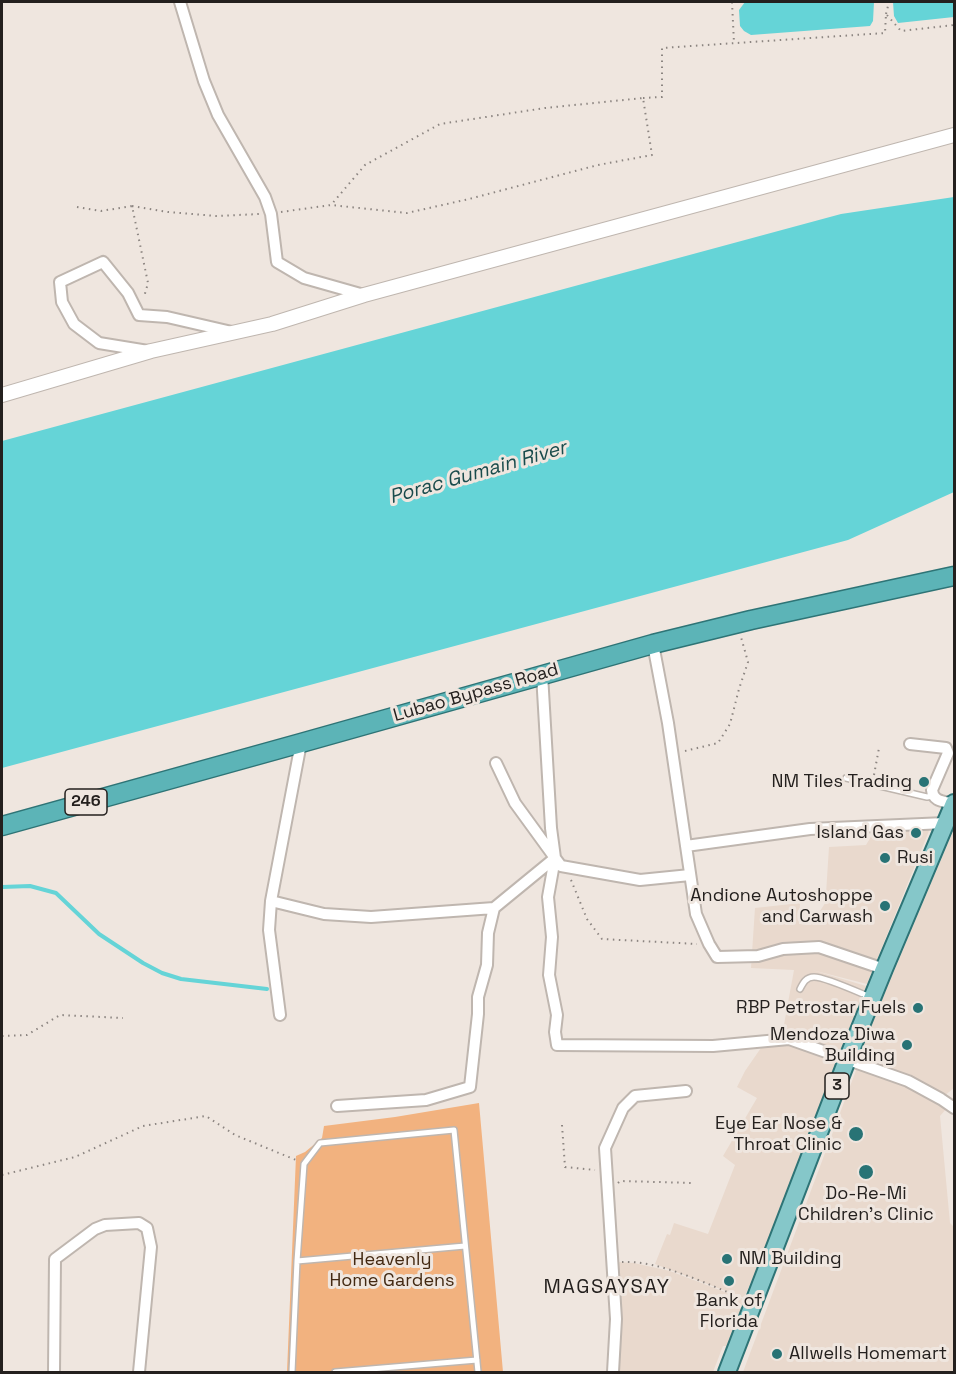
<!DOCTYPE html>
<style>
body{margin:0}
#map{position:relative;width:956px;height:1374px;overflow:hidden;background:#efe6df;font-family:"Space Grotesk",sans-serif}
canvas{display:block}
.frame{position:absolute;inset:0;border:3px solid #24201e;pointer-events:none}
</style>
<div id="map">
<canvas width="956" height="1374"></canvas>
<div class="frame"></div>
</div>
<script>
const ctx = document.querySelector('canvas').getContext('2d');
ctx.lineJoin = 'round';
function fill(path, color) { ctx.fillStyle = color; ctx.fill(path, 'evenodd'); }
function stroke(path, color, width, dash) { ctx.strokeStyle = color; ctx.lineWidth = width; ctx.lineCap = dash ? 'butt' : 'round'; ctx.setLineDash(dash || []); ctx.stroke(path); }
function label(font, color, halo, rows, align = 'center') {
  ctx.font = font + ' "Space Grotesk",sans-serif'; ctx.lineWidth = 6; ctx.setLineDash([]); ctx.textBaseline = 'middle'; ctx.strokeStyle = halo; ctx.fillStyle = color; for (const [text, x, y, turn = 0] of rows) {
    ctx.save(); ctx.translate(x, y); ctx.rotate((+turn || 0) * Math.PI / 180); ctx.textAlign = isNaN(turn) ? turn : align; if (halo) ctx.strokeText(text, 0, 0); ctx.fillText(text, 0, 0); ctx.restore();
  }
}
fill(new Path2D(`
 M 931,826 L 867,984 L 812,970 L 866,986 L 776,1223 L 744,1298 L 655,1264 L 667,1234 L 670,1235 L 674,1223 L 708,1234 L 735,1165 L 723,1156 L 757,1098 L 737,1087 L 745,1071 L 763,1045 L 781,1041 L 794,970 L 751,968 L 755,908 L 800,903 L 799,924 L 811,925 L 831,894 L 826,894 L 829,847 L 866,845 L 873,833 Z
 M 954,829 L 954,1088 L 944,1096 L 910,1079 L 858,1057 Z
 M 858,1065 L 907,1084 L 947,1108 L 940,1116 L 950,1223 L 954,1227 L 954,1372 L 743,1372 Z
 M 618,1262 L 634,1263 L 670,1271 L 746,1300 L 727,1346 L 723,1346 L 713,1372 L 616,1372 Z`), '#e9d9cd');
fill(new Path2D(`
 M 479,1103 L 503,1372 L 287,1372 L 296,1156 L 305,1152 L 322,1138 L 324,1126 L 395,1117 Z`), '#f2b27f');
fill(new Path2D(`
 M 745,2 L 874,2 L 873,21 L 870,26 L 751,35 L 744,31 L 740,26 L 739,10 Z
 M 893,2 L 954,2 L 954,17 L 898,23 L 894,16 Z
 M 954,197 L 954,492 L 848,540 L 2,768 L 2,441 L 841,214 Z`), '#65d4d7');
stroke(new Path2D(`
 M 2,887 L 30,886 L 56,893 L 99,934 L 143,963 L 162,973 L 181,979 L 267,989`), '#65d4d7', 4);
const service = new Path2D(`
 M 846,778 L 927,797 L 933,796
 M 800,989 C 803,983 806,977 814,977 C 825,977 858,992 870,997
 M 297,1261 L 465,1246
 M 292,1372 L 297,1261 L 304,1164 L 320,1143 L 454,1130 L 478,1372
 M 335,1372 L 477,1360`);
const minor = new Path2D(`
 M 180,2 L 204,81 L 218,115 L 265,197 L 271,214 L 277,262 L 304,278 L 364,295
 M 148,351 L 99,343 L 74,324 L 62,302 L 60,282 L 103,262 L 128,293 L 139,315 L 167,317 L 232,332
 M 653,644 L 668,723 L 696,914 L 709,944 L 717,957 L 758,956 L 783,949 L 819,947 L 884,969
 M 542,674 L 551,828 L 555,858 L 561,866 L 640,880 L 690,875
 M 910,744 L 946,748 L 948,753 L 932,790 C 933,802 944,801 954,804
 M 496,763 L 515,803 L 555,858 L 548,897 L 552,937 L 549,975 L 557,1015 L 555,1032 L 557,1045 L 713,1046 L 789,1039 L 908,1081 L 941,1099 L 954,1108
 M 686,846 L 810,829 L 945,823
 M 271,901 L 324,914 L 371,917 L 494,908 L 555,858
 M 280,1015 L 269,930 L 271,901 L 301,743
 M 337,1106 L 426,1100 L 470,1087 L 478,1014 L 478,997 L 487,965 L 488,933 L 494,908
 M 54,1372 L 55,1259 L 95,1229 L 105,1225 L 139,1223 L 147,1228 L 151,1247 L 139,1372
 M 613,1372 L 616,1319 L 605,1148 L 623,1108 L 635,1096 L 686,1091`);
const tertiary = new Path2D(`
 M 2,395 L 151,351 L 272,324 L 364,295 L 954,135`);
const primary = new Path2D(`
 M 727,1372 L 847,1060 L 884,969 L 954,803`);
const trunk = new Path2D(`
 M 2,826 L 301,743 L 653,644 L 751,620 L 954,576`);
stroke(service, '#bfb6af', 8);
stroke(minor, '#bfb6af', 14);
stroke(tertiary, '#bfb6af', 16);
stroke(primary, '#2e7476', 20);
stroke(trunk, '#2e7476', 21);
stroke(new Path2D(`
 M 732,2 L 734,43
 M 886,14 L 889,2
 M 643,98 L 662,97 L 662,48 L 885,33 L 886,14 L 901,31 L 954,25
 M 132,206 L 168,212 L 216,216 L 260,214
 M 77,207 L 101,211 L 132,206 L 148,283 L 144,297
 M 281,212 L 331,205 L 407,213 L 469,199 L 598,165 L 652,155 L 643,98 L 545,108 L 440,124 L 365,165 L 331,205
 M 685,751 L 718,743 L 730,724 L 739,689 L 748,662 L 741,637
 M 874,775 L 879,748
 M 571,880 L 587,919 L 602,939 L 697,944
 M 2,1036 L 27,1035 L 60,1015 L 123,1018
 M 562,1125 L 565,1167 L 595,1170
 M 2,1175 L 75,1157 L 143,1126 L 206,1116 L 235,1135 L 296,1160
 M 618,1183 L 620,1181 L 693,1183
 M 622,1262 C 659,1260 706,1284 740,1297`), '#8c8581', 2, [1.5, 4.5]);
stroke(service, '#fff', 5);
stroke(minor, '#fff', 10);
stroke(tertiary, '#fff', 14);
stroke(primary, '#85c7c9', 16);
stroke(trunk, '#5cb4b7', 18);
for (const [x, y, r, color] of [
 [924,782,6,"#287375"],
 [916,833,6,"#287375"],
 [885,858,6,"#287375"],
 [885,906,6,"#287375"],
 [918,1008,6,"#287375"],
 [907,1045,6,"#287375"],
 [856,1134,8,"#287375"],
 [866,1172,8,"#287375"],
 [727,1259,6,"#287375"],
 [729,1281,6,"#287375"],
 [777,1354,6,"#287375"]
]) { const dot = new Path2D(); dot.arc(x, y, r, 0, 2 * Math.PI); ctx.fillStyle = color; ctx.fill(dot); stroke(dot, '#efe6df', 2); }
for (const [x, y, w] of [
 [86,802,42],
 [837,1086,24]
]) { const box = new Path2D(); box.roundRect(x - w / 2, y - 13, w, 26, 4.5); ctx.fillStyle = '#efe6df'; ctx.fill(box); stroke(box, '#24201e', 1.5); }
label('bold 16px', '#24201e', null, [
 ["246",86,802],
 ["3",837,1086]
]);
label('18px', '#24201e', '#efe6df', [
 ["Lubao Bypass Road",476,693,-16]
]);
label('18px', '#24201e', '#efe6df', [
 ["NM Tiles Trading",912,782],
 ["Island Gas",904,833],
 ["Rusi",897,858,"left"],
 ["Andione Autoshoppe",873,896],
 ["and Carwash",873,917],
 ["RBP Petrostar Fuels",906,1008],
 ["Mendoza Diwa",895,1035],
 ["Building",895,1056],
 ["Eye Ear Nose &",842,1124],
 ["Throat Clinic",842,1145],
 ["Do-Re-Mi",866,1194,"center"],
 ["Children's Clinic",866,1215,"center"],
 ["NM Building",739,1259,"left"],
 ["Bank of",729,1301,"center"],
 ["Florida",729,1322,"center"],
 ["Allwells Homemart",789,1354,"left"]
], 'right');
label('18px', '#432912', '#efe6df', [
 ["Heavenly",392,1260],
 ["Home Gardens",392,1281]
]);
label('italic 20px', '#194b4c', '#efe6df', [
 ["Porac Gumain River",478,473,-16]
]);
ctx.letterSpacing = '1.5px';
label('20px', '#24201e', '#efe6df', [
 ["MAGSAYSAY",607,1288]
]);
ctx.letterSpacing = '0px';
</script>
